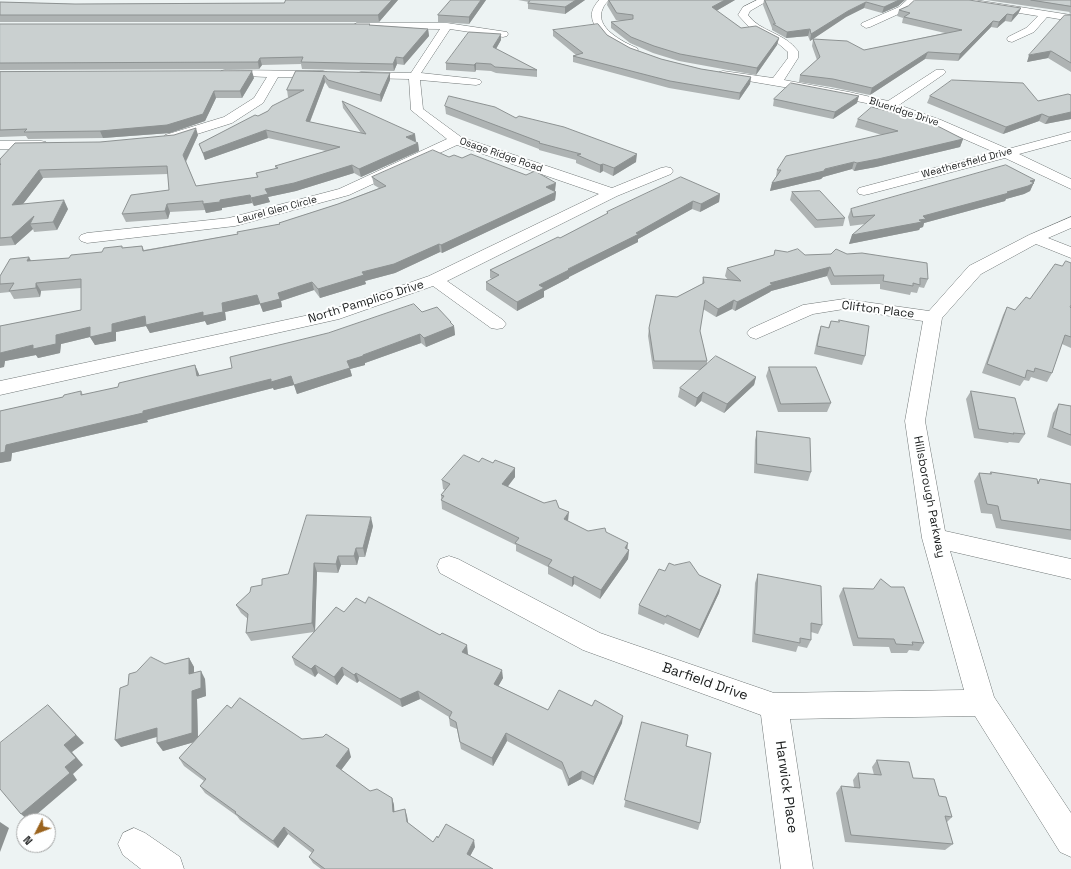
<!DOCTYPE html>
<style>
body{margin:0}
#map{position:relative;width:1071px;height:869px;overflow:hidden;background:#edf3f3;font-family:"Space Grotesk",sans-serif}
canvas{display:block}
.north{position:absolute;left:16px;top:813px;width:40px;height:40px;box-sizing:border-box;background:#feffff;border:1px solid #a3a4a4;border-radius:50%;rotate:228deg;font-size:11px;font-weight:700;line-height:16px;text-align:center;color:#1a1c1c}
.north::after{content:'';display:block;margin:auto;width:14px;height:18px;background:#9a631d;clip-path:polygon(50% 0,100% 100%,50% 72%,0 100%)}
</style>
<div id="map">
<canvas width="1071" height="869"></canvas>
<div class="north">N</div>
</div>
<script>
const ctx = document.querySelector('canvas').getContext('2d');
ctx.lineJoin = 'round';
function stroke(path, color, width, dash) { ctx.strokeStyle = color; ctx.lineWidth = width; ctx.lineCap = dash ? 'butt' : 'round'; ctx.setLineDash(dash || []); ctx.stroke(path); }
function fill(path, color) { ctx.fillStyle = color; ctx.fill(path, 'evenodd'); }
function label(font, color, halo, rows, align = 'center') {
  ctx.font = font + ' "Space Grotesk",sans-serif'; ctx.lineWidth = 4; ctx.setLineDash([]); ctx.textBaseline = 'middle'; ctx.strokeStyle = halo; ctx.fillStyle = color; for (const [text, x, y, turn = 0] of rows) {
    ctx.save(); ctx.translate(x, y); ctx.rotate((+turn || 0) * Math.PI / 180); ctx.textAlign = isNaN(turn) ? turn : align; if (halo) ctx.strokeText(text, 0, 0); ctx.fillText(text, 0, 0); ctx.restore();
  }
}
const minor = new Path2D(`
 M 599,0 L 609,0 C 607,2 604,5 603,8 C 593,27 623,42 637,48 L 638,50 L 637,52 C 622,56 593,32 592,17 C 591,10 595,5 599,0 Z
 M 757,0 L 769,0 L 750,11 L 748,15 C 760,32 784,32 798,51 L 798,58 L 784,80 L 849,92 L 888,101 L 936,70 L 944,70 L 946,72 L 944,74 L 899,105 L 941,120 L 1008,149 L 1071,132 L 1071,140 L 1019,154 L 1071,179 L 1071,189 L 1005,158 L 869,194 L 864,195 L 859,194 L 857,191 L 859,188 L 994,152 L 932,125 L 866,103 L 807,91 L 719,76 L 717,74 L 719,72 L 723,71 L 773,78 L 788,58 L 788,52 L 774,40 L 751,29 L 738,15 L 743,7 Z
 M 907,0 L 918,0 L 905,11 L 870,27 L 866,28 L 861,25 L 862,23 L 899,7 Z
 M 952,0 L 975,0 L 1071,15 L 1071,21 L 1047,17 L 1034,32 L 1012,42 L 1008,41 L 1007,39 L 1008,37 L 1026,28 L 1038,16 L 957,3 Z
 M 357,23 L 447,23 L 507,32 L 508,34 L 507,36 L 503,37 L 450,29 L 421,73 L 476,79 L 480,80 L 482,82 L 480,84 L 476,85 L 420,80 L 423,109 L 461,137 L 612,188 L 661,168 L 666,167 L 671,168 L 673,171 L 671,174 L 617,196 L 447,281 L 503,320 L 506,324 L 503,328 L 497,329 L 491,328 L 433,286 L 339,319 L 0,395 L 0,381 L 328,311 L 429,276 L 599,194 L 457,145 L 349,195 L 235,226 L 87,243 L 81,241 L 79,238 L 81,235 L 87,233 L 229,218 L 339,189 L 447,139 L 411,110 L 409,79 L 361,78 L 357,77 L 355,75 L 357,73 L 361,72 L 411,73 L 440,29 L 353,28 L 352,26 Z
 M 225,70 L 323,71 L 327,72 L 329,74 L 327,76 L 323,77 L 278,77 L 263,103 L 232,123 L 175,141 L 165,141 L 163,138 L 165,135 L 224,117 L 254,98 L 267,77 L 221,75 L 219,73 L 221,71 Z
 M 0,141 L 41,141 L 46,142 L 48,145 L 46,148 L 41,149 L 0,149 Z
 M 1071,217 L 1071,228 L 1048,238 L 1071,247 L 1071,258 L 1036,244 L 981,274 L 942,318 L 925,421 L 945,531 L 1071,559 L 1071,579 L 950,551 L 994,697 L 1071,813 L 1071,857 L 1060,852 L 975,716 L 790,719 L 813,869 L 781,869 L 761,715 L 583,650 L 440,573 L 437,566 L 440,559 L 449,556 L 458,559 L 600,633 L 774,693 L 964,690 L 922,538 L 905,421 L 923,321 L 844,309 L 813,314 L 756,339 L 750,337 L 747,333 L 750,329 L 803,305 L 844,299 L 929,311 L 969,266 L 1029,235 Z
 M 134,828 L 145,833 L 180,857 L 184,869 L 141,869 L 123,855 L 118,844 L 123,833 Z`);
stroke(minor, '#727878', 1);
fill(minor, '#fff');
fill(new Path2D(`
 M 286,0 L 398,0 L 379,22 L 0,22 L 0,2 L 75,4 L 284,3 Z
 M 451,0 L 486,0 L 469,24 L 438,22 L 438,15 Z
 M 518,0 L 585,0 L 565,14 L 528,9 L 528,3 L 529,2 Z
 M 608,0 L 735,0 L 716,11 L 741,28 L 779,38 L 777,45 L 756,75 L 679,61 L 653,53 L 630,43 L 611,28 L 611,22 L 621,20 L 616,20 L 607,5 Z
 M 764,0 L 905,0 L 898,6 L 882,13 L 864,8 L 846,17 L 810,41 L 808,36 L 786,38 L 772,30 L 772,28 L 763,5 Z
 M 986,0 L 1071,0 L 1071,14 L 1069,13 L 1070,12 Z
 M 908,6 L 1021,8 L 1018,14 L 1011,22 L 1005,21 L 997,28 L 991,27 L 958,61 L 925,59 L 870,95 L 831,87 L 799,82 L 800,75 L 817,60 L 812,46 L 813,39 L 864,50 L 945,33 L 902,23 L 903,18 L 897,16 L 899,10 Z
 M 1071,15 L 1071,72 L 1048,58 L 1027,62 Z
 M 0,24 L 370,24 L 370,25 L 428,29 L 429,36 L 404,65 L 397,64 L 394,71 L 302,69 L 301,64 L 262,65 L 259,69 L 0,70 Z
 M 553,30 L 607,35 L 630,48 L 661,59 L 701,69 L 751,77 L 750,84 L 739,100 L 669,88 L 573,62 L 573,56 L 576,55 L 553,36 Z
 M 501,40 L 496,49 L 537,70 L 537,77 L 496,73 L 491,71 L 476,70 L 475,72 L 446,70 L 446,63 Z
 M 296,71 L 390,80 L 381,102 L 329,88 L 325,82 L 310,122 L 361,133 L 343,108 L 342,101 L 416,141 L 415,142 L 418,143 L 419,151 L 361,177 L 354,173 L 296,191 L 268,197 L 270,202 L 254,206 L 252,203 L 222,208 L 222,210 L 206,213 L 205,210 L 170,212 L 168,219 L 126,222 L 122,214 L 169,190 L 168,174 L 43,178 L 23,204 L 68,209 L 57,230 L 34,232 L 33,229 L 15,245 L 0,246 L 0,159 L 100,142 L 198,135 L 186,162 L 196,186 L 257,177 L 256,173 L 276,169 L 275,166 L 326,151 L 268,138 L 205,160 L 199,144 L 258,116 L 268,111 L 290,97 L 288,97 L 287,90 Z
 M 0,72 L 254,78 L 242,98 L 216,98 L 205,121 L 170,133 L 103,138 L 28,139 L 26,136 L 0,137 Z
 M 1071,95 L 1071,119 L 1045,124 L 1039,121 L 1003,134 L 927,103 L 930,96 L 1038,101 Z
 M 774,99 L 857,103 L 833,119 L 773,106 Z
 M 445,106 L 516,118 L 636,162 L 613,176 L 603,171 L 600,173 L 576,163 L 576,160 L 539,150 L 539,149 L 446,114 Z
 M 858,119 L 963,139 L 960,147 L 876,167 L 854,171 L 852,169 L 823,177 L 821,179 L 770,191 L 772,183 L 776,177 L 777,170 L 882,135 L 855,127 Z
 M 449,157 L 462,158 L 555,191 L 554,191 L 556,192 L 555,200 L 442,253 L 440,252 L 395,273 L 365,281 L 366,284 L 320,298 L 314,290 L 281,301 L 282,307 L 263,312 L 260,304 L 225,312 L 226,320 L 207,325 L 205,321 L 150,333 L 146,326 L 116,332 L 116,341 L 95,345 L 90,337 L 61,344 L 60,353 L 38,358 L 36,355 L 5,361 L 4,367 L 0,326 L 81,310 L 81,288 L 41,291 L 40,297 L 14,299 L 10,292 L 0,293 L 0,284 L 31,261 L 69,258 L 102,252 L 123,248 L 142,246 L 144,250 L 238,234 L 279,224 L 279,223 L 338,204 L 379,188 L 374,185 L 372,177 Z
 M 1035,180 L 1030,191 L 1024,194 L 1006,199 L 1005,201 L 924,223 L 923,227 L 920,228 L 919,230 L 849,244 L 852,235 L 865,224 L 850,226 L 848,217 L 851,209 Z
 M 792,192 L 845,218 L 843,226 L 815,228 L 790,200 Z
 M 720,194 L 719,202 L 700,212 L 692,209 L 638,239 L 638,242 L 569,277 L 569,278 L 544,291 L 544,297 L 517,311 L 486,290 L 486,282 L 492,279 L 490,278 L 490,270 L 560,238 L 607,214 L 607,212 Z
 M 787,252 L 805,255 L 847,254 L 928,279 L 924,288 L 919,287 L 917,293 L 911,292 L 910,295 L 880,289 L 880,284 L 831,285 L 827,276 L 771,291 L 770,292 L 735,311 L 732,309 L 716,317 L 703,309 L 700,331 L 707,361 L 707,364 L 756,377 L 754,385 L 724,413 L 701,401 L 695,407 L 678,397 L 680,388 L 701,370 L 653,369 L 648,336 L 649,328 L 677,297 L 702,284 L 703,277 L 728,280 L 725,276 L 727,268 Z
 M 1071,263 L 1071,306 L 1070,307 L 1071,308 L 1071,348 L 1062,344 L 1052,373 L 1047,382 L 1031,377 L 1029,381 L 1024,380 L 1020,386 L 982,373 L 1003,315 L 1007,307 L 1015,310 L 1030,299 L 1062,266 Z
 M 422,312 L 452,324 L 454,326 L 455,335 L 426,347 L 421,343 L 365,363 L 365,365 L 350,369 L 352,376 L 297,394 L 294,385 L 274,390 L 273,388 L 147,420 L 148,422 L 12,453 L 11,461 L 0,463 L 0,411 L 63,397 L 81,391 L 83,395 L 118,387 L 195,365 L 199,376 L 232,368 Z
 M 831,321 L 865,356 L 862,365 L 814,354 L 818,335 L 821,326 L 828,328 Z
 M 769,367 L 831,403 L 827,412 L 778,412 L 766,376 Z
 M 971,391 L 1025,434 L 1019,443 L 1009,442 L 1008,443 L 974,438 L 966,399 Z
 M 1059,404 L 1071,406 L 1071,446 L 1047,437 L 1053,413 Z
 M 757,431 L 811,472 L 808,481 L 754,473 L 755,440 Z
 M 479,462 L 515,477 L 507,486 L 544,503 L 559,508 L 568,521 L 588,531 L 606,532 L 627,549 L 629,550 L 628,559 L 600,599 L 574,584 L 572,587 L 548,574 L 548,567 L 516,551 L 516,545 L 442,509 L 441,495 L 445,490 L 443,489 L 442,480 Z
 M 991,472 L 1038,482 L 1040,479 L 1071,484 L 1071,540 L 996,528 L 992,514 L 981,513 L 974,481 L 979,473 L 989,474 Z
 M 373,526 L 365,557 L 359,557 L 357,565 L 341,565 L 338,573 L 317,572 L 315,631 L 344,612 L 365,603 L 440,635 L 467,645 L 467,654 L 503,678 L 498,686 L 548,710 L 622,723 L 593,785 L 581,779 L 568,786 L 562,770 L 507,741 L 493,766 L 461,749 L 457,729 L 450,726 L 449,718 L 449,717 L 420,699 L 402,707 L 359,681 L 357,683 L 344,675 L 337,685 L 318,673 L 315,677 L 295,665 L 292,657 L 314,632 L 251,641 L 246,633 L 248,619 L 241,613 L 236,605 L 262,585 L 288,574 Z
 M 665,571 L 699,575 L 721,585 L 719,593 L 698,638 L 665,623 L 664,625 L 638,614 L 639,605 Z
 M 758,574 L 822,625 L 818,634 L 811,632 L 811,640 L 807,648 L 798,646 L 796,652 L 752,642 L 755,583 Z
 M 843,588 L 924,643 L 919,651 L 909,650 L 907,653 L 891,653 L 889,647 L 853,646 L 839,596 Z
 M 189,658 L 194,667 L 194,673 L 205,679 L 206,696 L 197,699 L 198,738 L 231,708 L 302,739 L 351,757 L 341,770 L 370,791 L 392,798 L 394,805 L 394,811 L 407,816 L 408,823 L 433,842 L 438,838 L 475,847 L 470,856 L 493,869 L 321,869 L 313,863 L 309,857 L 312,853 L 288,834 L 278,848 L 240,820 L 237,816 L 205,793 L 200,786 L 204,781 L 184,766 L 179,758 L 194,742 L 163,751 L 157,743 L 157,737 L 121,747 L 128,685 L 165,664 Z
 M 642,722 L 686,746 L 700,823 L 698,830 L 624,807 Z
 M 877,760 L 913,778 L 939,796 L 952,817 L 946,823 L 953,844 L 945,850 L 845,842 L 836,793 L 841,786 L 854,787 L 853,780 L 858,773 L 874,775 L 872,767 Z`), '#aeb3b3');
fill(new Path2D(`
 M 392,0 L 398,0 L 379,22 L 378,15 Z
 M 481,0 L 486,0 L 469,24 L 469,17 Z
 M 576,0 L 585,0 L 565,14 L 565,7 Z
 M 725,0 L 735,0 L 711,14 L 712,7 Z
 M 899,0 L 905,0 L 898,6 L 882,13 L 884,7 Z
 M 866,2 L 864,8 L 846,17 L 810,41 L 811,34 L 848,11 Z
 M 1021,8 L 1018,14 L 1011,22 L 1013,15 Z
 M 1007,14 L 1005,21 L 997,28 L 999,22 Z
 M 993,21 L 991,27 L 958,61 L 960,54 Z
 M 428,29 L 429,36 L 404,65 L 403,58 Z
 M 810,29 L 808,36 L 786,38 L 787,32 Z
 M 501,34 L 501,40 L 493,54 L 493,47 Z
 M 779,38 L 777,45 L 756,75 L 757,68 Z
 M 1051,51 L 1048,58 L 1027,62 L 1029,55 Z
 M 928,52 L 925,59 L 870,95 L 872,88 Z
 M 396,57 L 397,64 L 394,71 L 393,64 Z
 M 260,58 L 262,65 L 259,69 L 258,62 Z
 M 476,63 L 476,70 L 475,72 L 474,65 Z
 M 252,71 L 254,78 L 242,98 L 240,91 Z
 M 390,73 L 390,80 L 381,102 L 380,95 Z
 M 324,75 L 325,82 L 307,129 L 306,121 Z
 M 751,77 L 750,84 L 739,100 L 740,93 Z
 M 214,91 L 216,98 L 205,121 L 170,133 L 103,138 L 100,131 Z
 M 859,96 L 857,103 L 833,119 L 835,112 Z
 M 1071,112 L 1071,119 L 1045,124 L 1049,117 Z
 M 1042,114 L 1039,121 L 1003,134 L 1006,127 Z
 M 196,128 L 198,135 L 185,163 L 183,155 Z
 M 266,130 L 268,138 L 205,160 L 203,153 Z
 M 415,134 L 416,141 L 407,145 L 406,137 Z
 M 963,139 L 960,147 L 876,167 L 854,171 L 857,163 Z
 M 418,143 L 419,151 L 361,177 L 359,169 Z
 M 637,154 L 636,162 L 613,176 L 614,168 Z
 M 854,162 L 852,169 L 823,177 L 821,179 L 770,191 L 772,183 Z
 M 603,164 L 603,171 L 600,173 L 600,165 Z
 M 352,165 L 354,173 L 296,191 L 268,197 L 270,202 L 254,206 L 251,198 L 265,189 Z
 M 39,170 L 43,178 L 16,213 L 12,205 Z
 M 1035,180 L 1030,191 L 1024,194 L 1006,199 L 1005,201 L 924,223 L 923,227 L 920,228 L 919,230 L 849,244 L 852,235 L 923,216 L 1007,192 L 1030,181 Z
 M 556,183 L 555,191 L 545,195 L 546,187 Z
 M 556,192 L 555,200 L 442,253 L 441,245 Z
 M 720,194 L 719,202 L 700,212 L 701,204 Z
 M 250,195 L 252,203 L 222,208 L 222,210 L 206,213 L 203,204 L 220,200 Z
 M 64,200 L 68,209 L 57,230 L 53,222 Z
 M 693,201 L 692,209 L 638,239 L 638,242 L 569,277 L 569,278 L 544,291 L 544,297 L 517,311 L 517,302 L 539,285 L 636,233 Z
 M 167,204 L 170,212 L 168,219 L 165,211 Z
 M 34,216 L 30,224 L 33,229 L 15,245 L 11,237 Z
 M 439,244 L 440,252 L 395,273 L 365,281 L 366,284 L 320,298 L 318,289 Z
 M 29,257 L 34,266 L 27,261 Z
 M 830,267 L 827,276 L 771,291 L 770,292 L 735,311 L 737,302 L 770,283 Z
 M 312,282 L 314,290 L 281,301 L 282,307 L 263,312 L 260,304 L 278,293 Z
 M 36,283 L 41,291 L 40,297 L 36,288 Z
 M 257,295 L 260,304 L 225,312 L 226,320 L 207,325 L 205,321 L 150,333 L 146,326 L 116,332 L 116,341 L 95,345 L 90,337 L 61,344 L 60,353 L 38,358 L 36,355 L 5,361 L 4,367 L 0,368 L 0,353 L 33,345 L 56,335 L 90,327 L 112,324 L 145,316 L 222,303 Z
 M 734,300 L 732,309 L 716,317 L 718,309 Z
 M 450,322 L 451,322 L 452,327 L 454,326 L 455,335 L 426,347 L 424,338 Z
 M 420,334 L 421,343 L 365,363 L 365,365 L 350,369 L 352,376 L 297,394 L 294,385 L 347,361 Z
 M 195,365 L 199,374 L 200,385 L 197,376 Z
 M 291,376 L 294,385 L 274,390 L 273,388 L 147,420 L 148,422 L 12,453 L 11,461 L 0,463 L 0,453 L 6,445 L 271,379 Z
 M 756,377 L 754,385 L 724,413 L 727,404 Z
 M 703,392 L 701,401 L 695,407 L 697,398 Z
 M 515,468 L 515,477 L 503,493 L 502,484 Z
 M 569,512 L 568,521 L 564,519 Z
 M 371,517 L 373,526 L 365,557 L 363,548 Z
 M 628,543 L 627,552 L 625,548 Z
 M 356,548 L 359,557 L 357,565 L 354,556 Z
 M 629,550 L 628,559 L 600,599 L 601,590 Z
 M 338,556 L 341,565 L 338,573 L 336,564 Z
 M 314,563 L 317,572 L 315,632 L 312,623 Z
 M 574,576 L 574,584 L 572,587 L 572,578 Z
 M 721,585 L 719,593 L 698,638 L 700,630 Z
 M 467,645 L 468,654 L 463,660 L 462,652 Z
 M 189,658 L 194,667 L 194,682 L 189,674 Z
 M 315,665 L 318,673 L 315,677 L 311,669 Z
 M 342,667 L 344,675 L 337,685 L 334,677 Z
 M 502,670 L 503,678 L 495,692 L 494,684 Z
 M 201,671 L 205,679 L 206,696 L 197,699 L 198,741 L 163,751 L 157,743 Z
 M 356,673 L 359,681 L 357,683 L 354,675 Z
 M 418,691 L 420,699 L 402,707 L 400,699 Z
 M 48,705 L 84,743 L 72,752 L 83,765 L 73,774 L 77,780 L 29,821 L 21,814 L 65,767 L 64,745 Z
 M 623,716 L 622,723 L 593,785 L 594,777 Z
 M 157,728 L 163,735 L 121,747 L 115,740 Z
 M 506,733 L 507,741 L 493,766 L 492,758 Z
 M 349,749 L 351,757 L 339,773 L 336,766 Z
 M 582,771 L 581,779 L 568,786 L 569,779 Z
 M 392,798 L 394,805 L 395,819 L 393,812 Z
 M 405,809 L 407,816 L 409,829 L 407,822 Z
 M 0,822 L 9,828 L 0,852 Z
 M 284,827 L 288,834 L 278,848 L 273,841 Z
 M 474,840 L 475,847 L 468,860 L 467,854 Z`), '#8d9292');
const building = new Path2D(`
 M 286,0 L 392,0 L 378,15 L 0,15 L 0,2 L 75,4 L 284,3 Z
 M 451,0 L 481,0 L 469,17 L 438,15 Z
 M 531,0 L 576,0 L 565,7 L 528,3 Z
 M 609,0 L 725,0 L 712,7 L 741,28 L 756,26 L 779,38 L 757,68 L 680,54 L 654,46 L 631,37 L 611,22 L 633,19 L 633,15 L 617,13 Z
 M 765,0 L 899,0 L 884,7 L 866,2 L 848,11 L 811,34 L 810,29 L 787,32 L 773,24 L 775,24 Z
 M 915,0 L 969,0 L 1021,8 L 1013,15 L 1007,14 L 999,22 L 993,21 L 960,54 L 928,52 L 872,88 L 833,79 L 800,75 L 820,57 L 813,39 L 847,41 L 864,50 L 962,30 L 904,17 L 910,13 L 899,10 L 908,6 Z
 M 1031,0 L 1071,0 L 1071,6 Z
 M 1065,15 L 1071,15 L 1071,63 L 1051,51 L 1029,55 Z
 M 0,24 L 370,24 L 369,25 L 428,29 L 403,58 L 396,57 L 393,64 L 301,62 L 303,57 L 260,58 L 258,62 L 0,63 Z
 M 598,24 L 607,35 L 630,48 L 661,59 L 701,69 L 751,77 L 740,93 L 670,81 L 573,56 L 583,53 L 553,30 Z
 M 469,32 L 501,34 L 493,47 L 537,70 L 495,67 L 491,64 L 476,63 L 474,65 L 446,63 Z
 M 252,71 L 240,91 L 214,91 L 203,114 L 167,125 L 100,131 L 24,132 L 27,129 L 0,130 L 0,72 Z
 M 296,71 L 390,73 L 380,95 L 328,80 L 324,75 L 306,121 L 366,134 L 342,101 L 415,134 L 406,137 L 418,143 L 359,169 L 352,165 L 294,183 L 265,189 L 268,194 L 251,198 L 250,195 L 220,200 L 220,202 L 203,204 L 203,201 L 167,204 L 165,211 L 122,214 L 131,195 L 169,190 L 167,166 L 39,170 L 12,205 L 64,200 L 53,222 L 30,224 L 34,216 L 11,237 L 0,238 L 0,165 L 1,164 L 0,164 L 0,159 L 15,143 L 100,142 L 174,135 L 196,128 L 183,155 L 196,186 L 258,177 L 256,173 L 278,168 L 275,166 L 340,147 L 266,130 L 203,153 L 199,144 L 255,115 L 258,116 L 268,111 L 272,106 L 304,90 L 287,90 Z
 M 952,80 L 1023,83 L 1038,101 L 1068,94 L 1071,95 L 1071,112 L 1049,117 L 1042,114 L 1006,127 L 930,96 Z
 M 791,83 L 859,96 L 835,112 L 774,99 Z
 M 449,96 L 495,107 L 516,118 L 519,116 L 564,127 L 637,154 L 614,168 L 603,164 L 600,165 L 577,155 L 581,154 L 539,143 L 540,142 L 445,106 Z
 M 872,107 L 902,115 L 908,111 L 963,139 L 878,159 L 857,163 L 854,162 L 825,169 L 824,171 L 772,183 L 781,170 L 777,170 L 786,156 L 898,131 L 858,119 Z
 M 433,150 L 449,157 L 454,155 L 462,158 L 471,154 L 526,175 L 535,171 L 556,183 L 546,187 L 556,192 L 441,245 L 439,244 L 394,264 L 362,272 L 364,275 L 318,289 L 312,282 L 278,293 L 280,299 L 260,304 L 257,295 L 222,303 L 223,312 L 203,316 L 203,312 L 146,325 L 145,316 L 112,324 L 112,332 L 90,337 L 90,327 L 56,335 L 56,344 L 33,349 L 33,345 L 0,353 L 0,326 L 81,310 L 81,279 L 36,283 L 36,288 L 9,291 L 14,283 L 0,284 L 0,276 L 10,259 L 29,257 L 27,261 L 69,258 L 71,255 L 102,252 L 104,248 L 122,246 L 122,248 L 142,246 L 143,251 L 238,234 L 237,232 L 280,224 L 279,223 L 338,204 L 386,186 L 372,177 Z
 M 1006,165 L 1035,180 L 1030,181 L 1034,183 L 1028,186 L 1007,192 L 1009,193 L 923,216 L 926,219 L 919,220 L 922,222 L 852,235 L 875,215 L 853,217 L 851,209 Z
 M 681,177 L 720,194 L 701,204 L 693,201 L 636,233 L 639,234 L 568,269 L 569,270 L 539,285 L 544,288 L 517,302 L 486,282 L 499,275 L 490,270 L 558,237 L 560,238 L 608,213 L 607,212 Z
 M 820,191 L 845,218 L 817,220 L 792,192 Z
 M 798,249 L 805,255 L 831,254 L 836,249 L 847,254 L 862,253 L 927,263 L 928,279 L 920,278 L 920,285 L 913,283 L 913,286 L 883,281 L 884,275 L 834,276 L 830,267 L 770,283 L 773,284 L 737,302 L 734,300 L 718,309 L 705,300 L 700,331 L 707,361 L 654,361 L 649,328 L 656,295 L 677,297 L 704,283 L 703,277 L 741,281 L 727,268 L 774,255 L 775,250 L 787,252 Z
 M 1066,261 L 1071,263 L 1071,305 L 1070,307 L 1071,308 L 1071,337 L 1065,335 L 1052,373 L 1035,368 L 1034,372 L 1027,370 L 1025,378 L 987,364 L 1007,307 L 1015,310 L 1026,297 L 1030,299 L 1055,264 L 1062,266 Z
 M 414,304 L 422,312 L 437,307 L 451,322 L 450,322 L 454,326 L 424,338 L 420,334 L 363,355 L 363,356 L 347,361 L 350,368 L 294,385 L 291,376 L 271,382 L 271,379 L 143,411 L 143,413 L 6,445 L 5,452 L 0,453 L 0,411 L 63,397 L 64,395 L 81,391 L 81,395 L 118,387 L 119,383 L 195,365 L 197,376 L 232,368 L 230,357 L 328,333 Z
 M 839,320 L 869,326 L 865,356 L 817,346 L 821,326 L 829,328 L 831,321 L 839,322 Z
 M 716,356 L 756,377 L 727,404 L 703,392 L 697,398 L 680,388 Z
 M 769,367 L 816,367 L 831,403 L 781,404 Z
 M 971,391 L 1015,398 L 1025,434 L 1013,433 L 1014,434 L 979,429 Z
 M 1059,404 L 1071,406 L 1071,435 L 1053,428 Z
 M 757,431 L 810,438 L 811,472 L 757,464 Z
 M 464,455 L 479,462 L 482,458 L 493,463 L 495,460 L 515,468 L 502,484 L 544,503 L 556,500 L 559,508 L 569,512 L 564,519 L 588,531 L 605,528 L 606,532 L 628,543 L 625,548 L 629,550 L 601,590 L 574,576 L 572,578 L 548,566 L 552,560 L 515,543 L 519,538 L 441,500 L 444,496 L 441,495 L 450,484 L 442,480 Z
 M 991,472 L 1037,479 L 1038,484 L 1040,479 L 1071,484 L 1071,530 L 1001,520 L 998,506 L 987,504 L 979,473 L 991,474 Z
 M 307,515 L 371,517 L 363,548 L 356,548 L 354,556 L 338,556 L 336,564 L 314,563 L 312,623 L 246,633 L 248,614 L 236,605 L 250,592 L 251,587 L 262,585 L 262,579 L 288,574 Z
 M 690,562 L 699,575 L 721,585 L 700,630 L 667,615 L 666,617 L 639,605 L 659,569 L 665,571 L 669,563 L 674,565 Z
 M 758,574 L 821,586 L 822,625 L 811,623 L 811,640 L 800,638 L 800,643 L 755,634 Z
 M 881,579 L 891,587 L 904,587 L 924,643 L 912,642 L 913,645 L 896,644 L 894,639 L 858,638 L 843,588 L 873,589 Z
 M 369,597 L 440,635 L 442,633 L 467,645 L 462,652 L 502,670 L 494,684 L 548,710 L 559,690 L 592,706 L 595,700 L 623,716 L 594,777 L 582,771 L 569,779 L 562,762 L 506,733 L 492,758 L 460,742 L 456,722 L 449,718 L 452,712 L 418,691 L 400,699 L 356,673 L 354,675 L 342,667 L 334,677 L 315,665 L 311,669 L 292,657 L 336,607 L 344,612 L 356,598 L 365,603 Z
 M 151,657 L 165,664 L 189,658 L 189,674 L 201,671 L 201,688 L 192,691 L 192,733 L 157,743 L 157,728 L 115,740 L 120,688 L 128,685 L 129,674 L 136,672 Z
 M 240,698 L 302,739 L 323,737 L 326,734 L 349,749 L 336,766 L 370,791 L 377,789 L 392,798 L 393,812 L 405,809 L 407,822 L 433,842 L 437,836 L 438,838 L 446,824 L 474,840 L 467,854 L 493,869 L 325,869 L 309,857 L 314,850 L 284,827 L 273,841 L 235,813 L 236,812 L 200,786 L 206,779 L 179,758 L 227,705 L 231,708 Z
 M 48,705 L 76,735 L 64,745 L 76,758 L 65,767 L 70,773 L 21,814 L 0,789 L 0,743 Z
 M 642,722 L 688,735 L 686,746 L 711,753 L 700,823 L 625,800 Z
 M 877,760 L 909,762 L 913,778 L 934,779 L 939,796 L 946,797 L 952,817 L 945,816 L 953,844 L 851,835 L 841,786 L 860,788 L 858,773 L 881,775 Z`);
fill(building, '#cad0d0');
stroke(building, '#8d9292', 1);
label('10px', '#1a1c1c', '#feffff', [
 ["Blueridge Drive",904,112,18],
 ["Osage Ridge Road",501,155,19],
 ["Weathersfield Drive",967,163,-15],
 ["Laurel Glen Circle",277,210,-15]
]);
label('12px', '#1a1c1c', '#feffff', [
 ["North Pamplico Drive",366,302,-17],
 ["Clifton Place",878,310,7],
 ["Hillsborough Parkway",929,497,79]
]);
label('14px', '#1a1c1c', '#feffff', [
 ["Barfield Drive",705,682,19],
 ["Harwick Place",786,787,82]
]);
</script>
